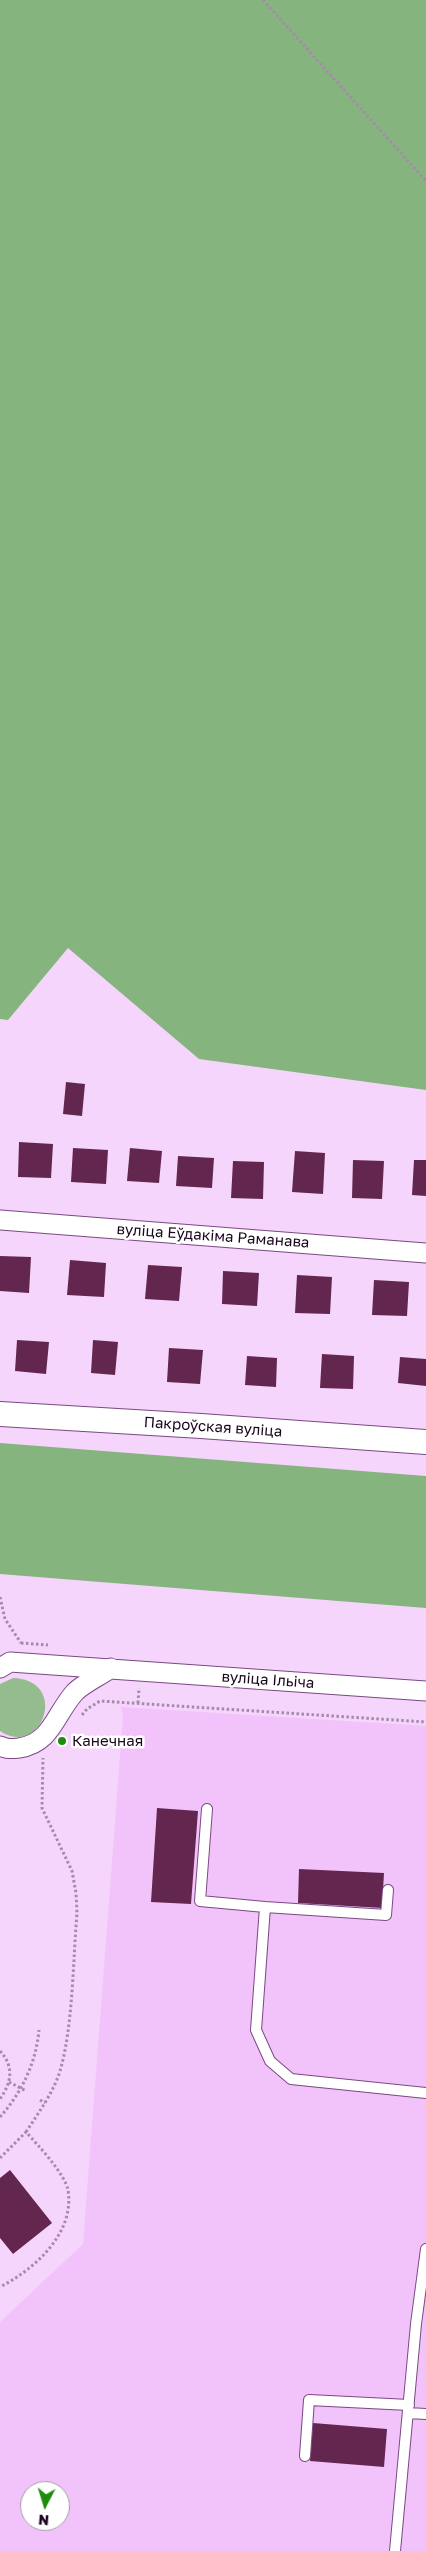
<!DOCTYPE html>
<meta charset="utf-8">
<style>
body{margin:0}
#map{position:relative;width:426px;height:2551px;overflow:hidden;background:#f5d5fb;font-family:"Golos Text",sans-serif}
canvas{display:block}
.north{position:absolute;left:20px;top:2481px;width:50px;height:50px;box-sizing:border-box;background:#fff;border:1px solid #a49ca5;border-radius:50%;rotate:185deg;font-size:14px;font-weight:700;line-height:20px;text-align:center;color:#1b081e}
.north::after{content:'';display:block;margin:auto;width:18px;height:22px;background:#208c0c;clip-path:polygon(50% 0,100% 100%,50% 72%,0 100%)}
</style>
<div id="map">
<canvas width="426" height="2551"></canvas>
<div class="north">N</div>
</div>
<script>
const ctx = document.querySelector('canvas').getContext('2d');
ctx.lineJoin = 'round';
function fill(path, color) { ctx.fillStyle = color; ctx.fill(path, 'evenodd'); }
function stroke(path, color, width, dash) { ctx.strokeStyle = color; ctx.lineWidth = width; ctx.lineCap = dash ? 'butt' : 'round'; ctx.setLineDash(dash || []); ctx.stroke(path); }
function label(font, color, halo, rows, align = 'center') {
  ctx.font = font + ' "Golos Text",sans-serif'; ctx.lineWidth = 5; ctx.setLineDash([]); ctx.textBaseline = 'middle'; ctx.strokeStyle = halo; ctx.fillStyle = color; for (const [text, x, y, turn = 0] of rows) {
    ctx.save(); ctx.translate(x, y); ctx.rotate((+turn || 0) * Math.PI / 180); ctx.textAlign = isNaN(turn) ? turn : align; if (halo) ctx.strokeText(text, 0, 0); ctx.fillText(text, 0, 0); ctx.restore();
  }
}
fill(new Path2D(`
 M 121,1707 L 426,1726 L 426,2551 L 0,2551 L 0,2322 L 83,2244 L 123,1716 ZM 30,2491 L 60,2491 L 60,2521 L 30,2521 Z`), '#f2c3fa');
fill(new Path2D(`
 M 13,1678 C 70,1680 42,1759 0,1731 L 0,1684 Z`), '#95bc8f');
fill(new Path2D(`
 M 0,0 L 426,0 L 426,1090 L 199,1059 L 68,948 L 8,1020 L 0,1019 Z
 M 0,1443 L 426,1476 L 426,1608 L 0,1574 Z`), '#85b47e');
fill(new Path2D(`
 M 66,1082 L 85,1084 L 82,1116 L 63,1114 Z
 M 19,1142 L 53,1144 L 51,1178 L 18,1177 Z
 M 73,1148 L 108,1150 L 106,1184 L 71,1182 Z
 M 130,1148 L 162,1151 L 159,1183 L 127,1181 Z
 M 295,1151 L 325,1153 L 323,1194 L 292,1192 Z
 M 178,1156 L 214,1158 L 212,1188 L 176,1186 Z
 M 353,1160 L 384,1161 L 382,1199 L 352,1198 Z
 M 414,1160 L 426,1160 L 426,1196 L 412,1195 Z
 M 233,1161 L 264,1162 L 263,1199 L 231,1198 Z
 M 0,1256 L 31,1257 L 29,1293 L 0,1291 Z
 M 70,1260 L 106,1263 L 104,1297 L 67,1295 Z
 M 148,1265 L 182,1267 L 179,1301 L 145,1299 Z
 M 223,1271 L 259,1273 L 257,1306 L 222,1304 Z
 M 297,1275 L 332,1277 L 330,1314 L 295,1313 Z
 M 374,1280 L 409,1282 L 407,1316 L 372,1315 Z
 M 17,1340 L 49,1342 L 46,1374 L 15,1371 Z
 M 93,1340 L 118,1342 L 115,1375 L 91,1373 Z
 M 169,1348 L 203,1350 L 200,1384 L 167,1382 Z
 M 322,1354 L 354,1356 L 353,1389 L 320,1388 Z
 M 247,1356 L 277,1358 L 276,1387 L 245,1385 Z
 M 400,1357 L 426,1359 L 426,1386 L 398,1383 Z
 M 157,1808 L 198,1811 L 191,1904 L 151,1902 Z
 M 299,1869 L 384,1873 L 382,1908 L 298,1903 Z
 M 10,2170 L 52,2223 L 13,2254 L 0,2238 L 0,2178 Z
 M 313,2423 L 387,2429 L 384,2467 L 310,2461 Z`), '#62264f');
const service = new Path2D(`
 M 207,1809 L 200,1901 L 265,1907 L 256,2030 L 270,2061 L 291,2079 L 426,2093
 M 265,1907 L 386,1915 L 388,1890
 M 408,2413 L 426,2414
 M 305,2456 L 309,2400 L 409,2405
 M 395,2551 L 416,2324 L 426,2249`);
const minor = new Path2D(`
 M 0,1220 L 426,1253
 M 0,1668 L 10,1662 L 426,1691
 M 0,1746 C 7,1749 11,1749 19,1748 C 52,1743 55,1714 75,1692 C 84,1683 100,1676 111,1668`);
const tertiary = new Path2D(`
 M 0,1414 L 201,1426 L 426,1442`);
stroke(service, '#794a81', 12);
stroke(minor, '#794a81', 21);
stroke(tertiary, '#794a81', 26);
stroke(new Path2D(`
 M 263,0 L 426,181
 M 0,1597 L 5,1619 L 21,1643
 M 21,1643 L 48,1645
 M 138,1703 L 139,1688
 M 82,1715 L 87,1709 L 100,1701 L 426,1722
 M 0,2051 C 14,2066 12,2082 0,2099
 M 9,2082 L 26,2091
 M 40,2100 L 45,2103
 M 0,2117 C 22,2092 36,2063 39,2030
 M 26,2132 C 39,2112 53,2093 60,2071 C 73,2027 73,1960 77,1913 L 76,1893 L 72,1871 L 42,1808 L 43,1758
 M 0,2158 L 26,2132 C 37,2144 65,2174 68,2190 C 75,2233 35,2269 0,2287`), '#a68aab', 3, [2.5, 2.5]);
stroke(service, '#fff', 10);
stroke(minor, '#fff', 19);
stroke(tertiary, '#fff', 24);
for (const [x, y, r, color] of [
 [62,1741,5,"#208c0c"]
]) { const dot = new Path2D(); dot.arc(x, y, r, 0, 2 * Math.PI); ctx.fillStyle = color; ctx.fill(dot); stroke(dot, '#fff', 2); }
label('15px', '#1b081e', '#fff', [
 ["вуліца Еўдакіма Раманава",213,1236,4],
 ["Пакроўская вуліца",213,1427,4],
 ["вуліца Ільіча",268,1680,4]
]);
label('15px', '#1b081e', '#fff', [
 ["Канечная",72,1741]
], 'left');
</script>
